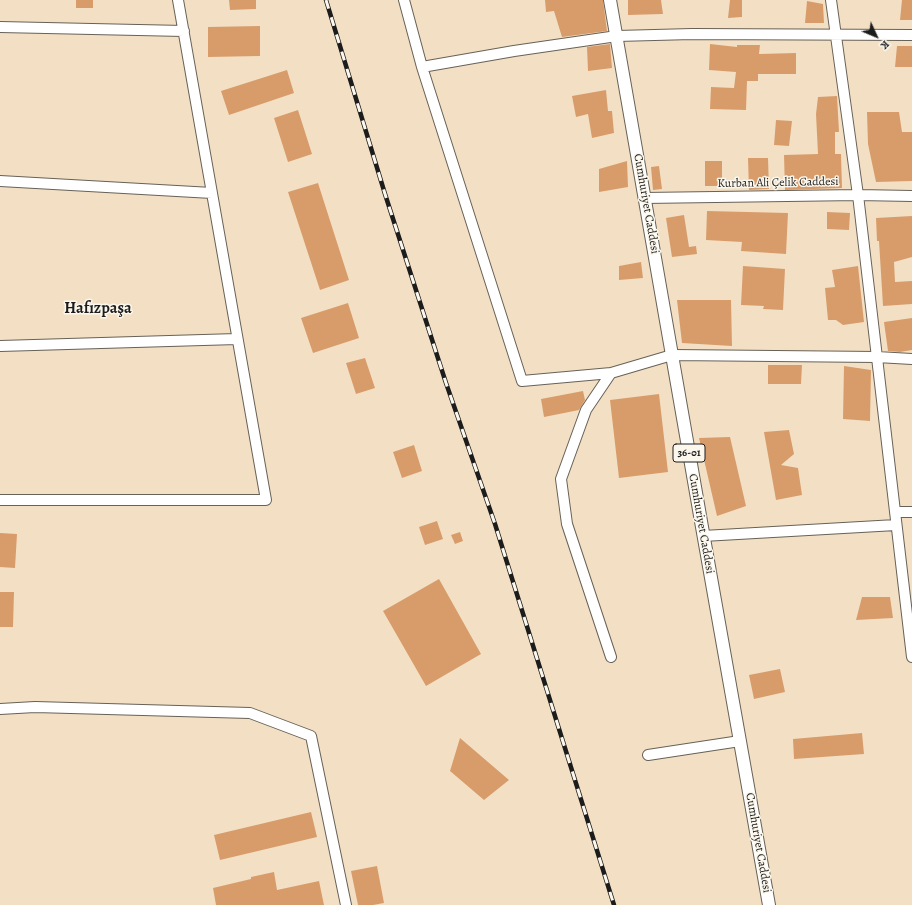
<!DOCTYPE html>
<meta charset="utf-8">
<style>
body{margin:0}
#map{position:relative;width:912px;height:905px;overflow:hidden;background:#f3e0c4;font-family:Alegreya,serif}
canvas{display:block}
.north{position:absolute;left:856px;top:16px;width:40px;height:40px;-webkit-text-stroke:3px #fbf7ec;paint-order:stroke;rotate:134deg;font-size:11px;font-weight:700;line-height:16px;text-align:center;color:#1c1c1c}
.north::after{content:'';display:block;margin:auto;width:14px;height:18px;background:#1c1c1c;clip-path:polygon(50% 0,100% 100%,50% 72%,0 100%)}
</style>
<div id="map">
<canvas width="912" height="905"></canvas>
<div class="north">K</div>
</div>
<script>
const ctx = document.querySelector('canvas').getContext('2d');
ctx.lineJoin = 'round';
function fill(path, color) { ctx.fillStyle = color; ctx.fill(path, 'evenodd'); }
function stroke(path, color, width, dash) { ctx.strokeStyle = color; ctx.lineWidth = width; ctx.lineCap = dash ? 'butt' : 'round'; ctx.setLineDash(dash || []); ctx.stroke(path); }
function label(font, color, halo, rows, align = 'center') {
  ctx.font = font + ' Alegreya,serif'; ctx.lineWidth = 3; ctx.setLineDash([]); ctx.textBaseline = 'middle'; ctx.strokeStyle = halo; ctx.fillStyle = color; for (const [text, x, y, turn = 0] of rows) {
    ctx.save(); ctx.translate(x, y); ctx.rotate((+turn || 0) * Math.PI / 180); ctx.textAlign = isNaN(turn) ? turn : align; if (halo) ctx.strokeText(text, 0, 0); ctx.fillText(text, 0, 0); ctx.restore();
  }
}
fill(new Path2D(`
 M 76,0 L 93,0 L 93,8 L 76,8 Z
 M 229,0 L 256,0 L 256,9 L 230,10 Z
 M 545,0 L 603,0 L 607,31 L 562,37 L 554,11 L 546,12 Z
 M 628,0 L 661,0 L 663,14 L 628,15 Z
 M 730,0 L 742,0 L 742,17 L 728,18 Z
 M 902,0 L 912,0 L 912,20 L 900,20 Z
 M 807,1 L 823,4 L 824,23 L 805,23 Z
 M 260,26 L 260,56 L 208,57 L 208,27 Z
 M 610,44 L 612,68 L 588,71 L 587,47 Z
 M 710,44 L 737,47 L 737,45 L 760,45 L 759,54 L 796,53 L 796,74 L 758,74 L 758,81 L 747,81 L 746,110 L 710,109 L 711,87 L 734,88 L 736,72 L 709,70 Z
 M 897,46 L 912,46 L 912,67 L 895,67 Z
 M 287,70 L 294,93 L 229,115 L 221,91 Z
 M 606,90 L 608,111 L 612,111 L 614,133 L 592,138 L 588,114 L 576,117 L 572,96 Z
 M 837,96 L 839,132 L 835,132 L 835,154 L 841,154 L 842,188 L 785,190 L 784,155 L 818,154 L 816,114 L 818,97 Z
 M 298,110 L 312,154 L 288,162 L 274,118 Z
 M 867,112 L 899,112 L 902,132 L 912,132 L 912,181 L 876,182 L 868,144 Z
 M 776,120 L 792,121 L 789,146 L 774,145 Z
 M 748,158 L 768,158 L 769,189 L 749,190 Z
 M 627,161 L 628,187 L 599,192 L 599,169 Z
 M 705,161 L 722,161 L 722,186 L 705,186 Z
 M 659,166 L 662,189 L 653,190 L 651,167 Z
 M 318,183 L 349,280 L 320,290 L 288,192 Z
 M 707,211 L 788,213 L 786,254 L 741,251 L 742,242 L 706,240 Z
 M 827,212 L 850,213 L 849,230 L 827,229 Z
 M 684,215 L 689,247 L 696,246 L 697,254 L 672,257 L 666,218 Z
 M 912,216 L 912,257 L 894,262 L 895,282 L 912,281 L 912,304 L 883,306 L 879,241 L 877,241 L 876,218 Z
 M 641,262 L 643,278 L 619,280 L 619,266 Z
 M 743,266 L 785,269 L 783,310 L 763,309 L 764,306 L 741,305 Z
 M 858,266 L 864,322 L 843,325 L 836,320 L 828,320 L 825,288 L 835,287 L 832,270 Z
 M 677,300 L 731,300 L 732,346 L 682,343 Z
 M 348,303 L 359,338 L 313,353 L 301,318 Z
 M 912,318 L 912,350 L 900,352 L 888,351 L 884,322 Z
 M 365,358 L 375,388 L 356,394 L 346,363 Z
 M 768,365 L 802,365 L 801,384 L 768,384 Z
 M 844,366 L 871,370 L 870,421 L 843,419 Z
 M 583,391 L 585,400 L 579,410 L 544,417 L 541,399 Z
 M 659,394 L 668,472 L 619,478 L 610,400 Z
 M 789,430 L 794,454 L 781,465 L 798,468 L 802,495 L 776,500 L 764,432 Z
 M 730,437 L 746,506 L 717,516 L 699,438 Z
 M 414,445 L 422,471 L 402,478 L 393,452 Z
 M 437,521 L 443,539 L 425,545 L 419,527 Z
 M 460,532 L 463,541 L 455,544 L 451,535 Z
 M 0,533 L 17,534 L 15,568 L 0,567 Z
 M 439,579 L 481,654 L 426,686 L 383,611 Z
 M 0,592 L 14,592 L 13,627 L 0,627 Z
 M 862,597 L 890,597 L 893,618 L 856,620 Z
 M 780,669 L 785,692 L 754,699 L 749,675 Z
 M 862,733 L 864,754 L 794,759 L 793,739 Z
 M 460,738 L 509,780 L 484,800 L 450,771 Z
 M 311,812 L 317,837 L 220,860 L 214,835 Z
 M 377,866 L 384,903 L 373,905 L 358,905 L 351,871 Z
 M 274,872 L 277,890 L 319,881 L 324,905 L 216,905 L 213,888 L 251,879 L 251,877 Z`), '#d89c6b');
const minor = new Path2D(`
 M 404,0 L 422,67 L 522,381 L 611,373 L 672,355 L 877,357 L 912,359
 M 831,0 L 858,195 L 912,657
 M 0,27 L 184,31
 M 422,67 L 514,51 L 617,36 L 692,34 L 912,35
 M 0,181 L 212,193
 M 644,198 L 858,195 L 912,196
 M 0,346 L 237,339
 M 611,373 L 586,410 L 561,479 L 567,524 L 611,657
 M 0,500 L 266,500 L 178,0
 M 895,512 L 912,512
 M 703,536 L 896,525
 M 0,709 L 35,707 L 250,713 L 311,736 L 346,905
 M 648,755 L 740,741`);
const major = new Path2D(`
 M 610,0 L 702,527 L 769,905`);
stroke(minor, '#676157', 12);
stroke(major, '#676157', 14);
stroke(minor, '#fff', 10);
stroke(major, '#fff', 12);
const rail = new Path2D(`
 M 326,0 L 385,194 L 446,383 L 495,524 L 614,905`);
stroke(rail, '#1c1c1c', 4.5);
stroke(rail, '#fbf7ec', 3, [9]);
for (const [x, y, w] of [
 [689,453,32]
]) { const box = new Path2D(); box.roundRect(x - w / 2, y - 9, w, 18, 3); ctx.fillStyle = '#fbf7ec'; ctx.fill(box); stroke(box, '#1c1c1c', 1); }
label('bold 11px', '#1c1c1c', null, [
 ["36-01",689,453]
]);
label('12px', '#1c1c1c', '#fbf7ec', [
 ["Kurban Ali Çelik Caddesi",778,183,-1],
 ["Cumhuriyet Caddesi",646,204,80],
 ["Cumhuriyet Caddesi",701,524,80],
 ["Cumhuriyet Caddesi",758,843,80]
]);
label('bold 16px', '#1c1c1c', '#fbf7ec', [
 ["Hafızpaşa",98,309]
]);
</script>
